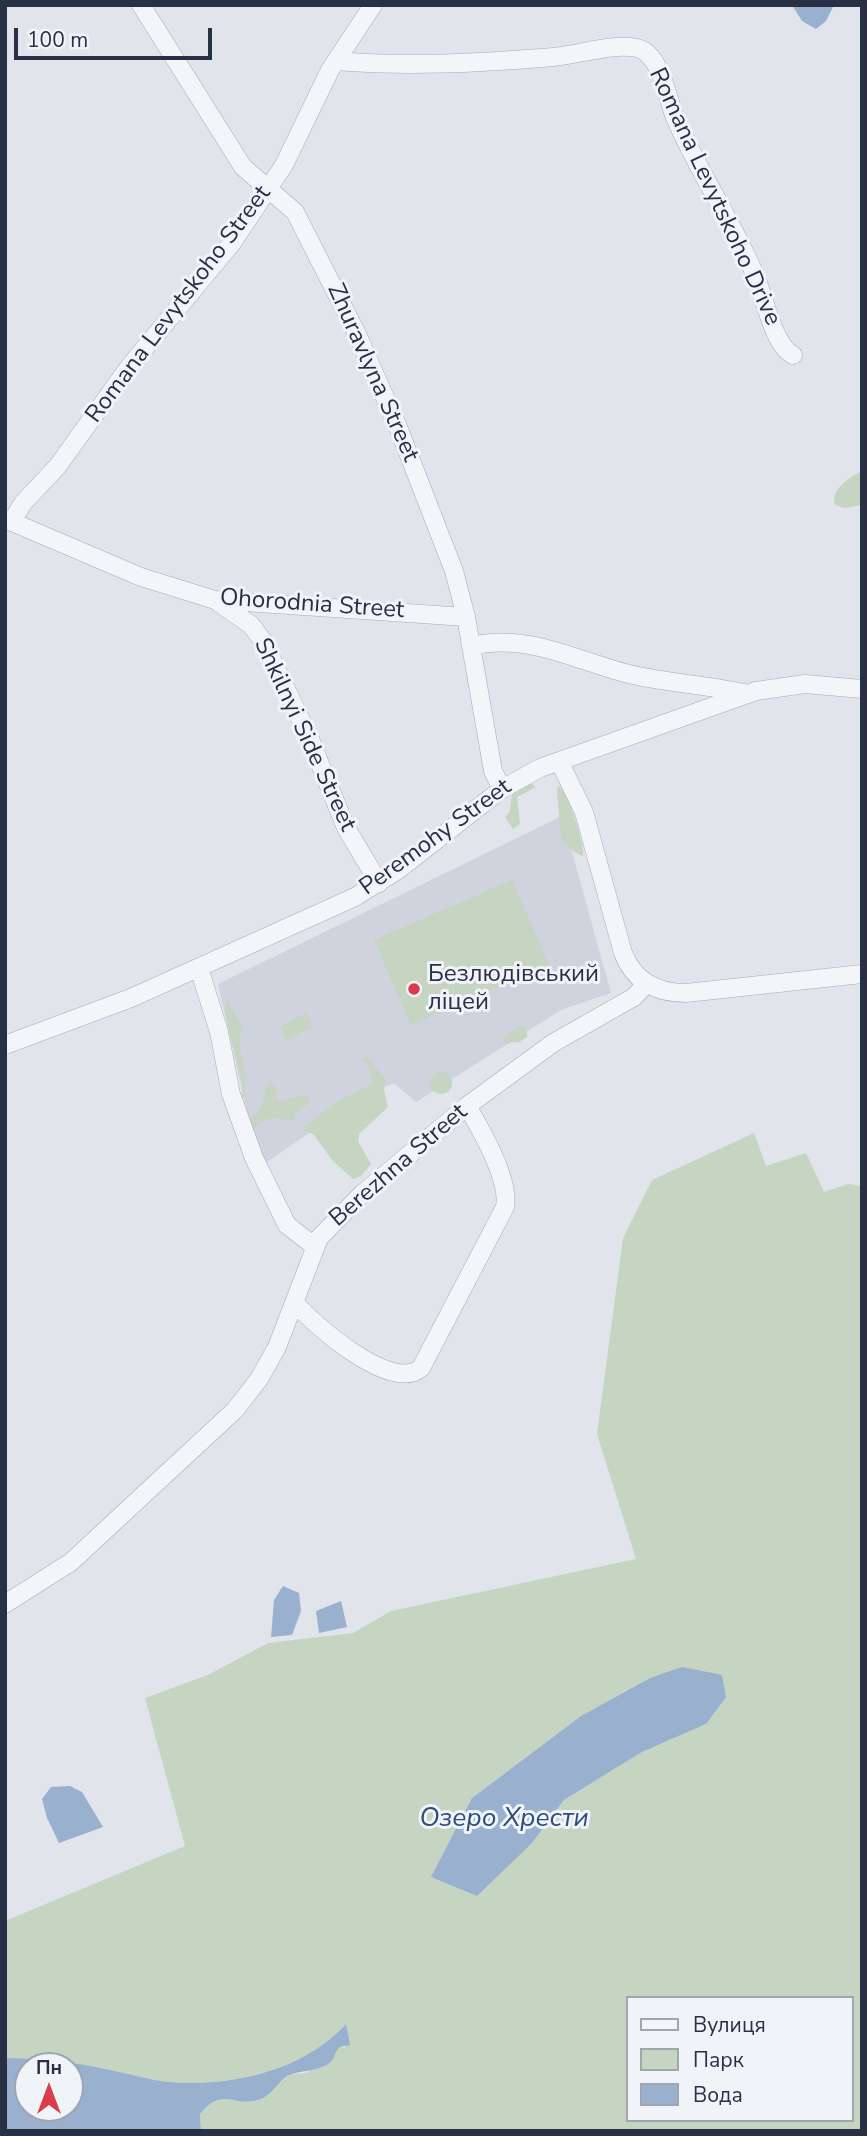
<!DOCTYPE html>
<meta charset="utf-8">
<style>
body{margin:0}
#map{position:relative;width:867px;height:2136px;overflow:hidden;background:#e1e4eb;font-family:"Nunito Sans",sans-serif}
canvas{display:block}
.frame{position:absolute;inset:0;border:7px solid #273044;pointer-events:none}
.legend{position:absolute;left:626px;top:1996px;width:228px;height:126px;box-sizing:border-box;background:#f0f3f8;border:2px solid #a0a5b0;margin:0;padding:9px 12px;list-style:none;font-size:21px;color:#273044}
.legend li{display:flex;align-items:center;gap:14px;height:35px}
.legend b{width:35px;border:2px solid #a0a5b0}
.north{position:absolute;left:14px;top:2052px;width:70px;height:70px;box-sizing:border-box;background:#f0f3f8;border:2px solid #a0a5b0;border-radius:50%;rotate:0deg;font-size:19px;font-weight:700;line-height:28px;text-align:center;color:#273044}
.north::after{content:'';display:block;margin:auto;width:24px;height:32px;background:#da3c4c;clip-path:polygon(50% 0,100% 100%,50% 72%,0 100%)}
.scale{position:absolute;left:14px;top:28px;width:198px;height:32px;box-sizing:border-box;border:4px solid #273044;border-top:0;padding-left:9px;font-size:21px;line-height:24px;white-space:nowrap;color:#273044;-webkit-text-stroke:5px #f0f3f8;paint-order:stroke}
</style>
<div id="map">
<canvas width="867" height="2136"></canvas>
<div class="frame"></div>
<ul class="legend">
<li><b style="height:9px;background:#f4f5f8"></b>Вулиця</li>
<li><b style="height:19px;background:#c5d5c1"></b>Парк</li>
<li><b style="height:19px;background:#99b0ce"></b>Вода</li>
</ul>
<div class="north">Пн</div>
<div class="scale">100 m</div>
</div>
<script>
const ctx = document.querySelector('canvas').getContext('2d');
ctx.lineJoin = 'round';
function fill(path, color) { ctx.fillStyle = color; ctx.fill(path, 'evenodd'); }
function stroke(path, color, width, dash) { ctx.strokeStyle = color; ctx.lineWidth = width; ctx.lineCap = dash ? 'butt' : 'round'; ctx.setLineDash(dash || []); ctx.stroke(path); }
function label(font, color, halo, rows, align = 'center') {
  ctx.font = font + ' "Nunito Sans",sans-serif'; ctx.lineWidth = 6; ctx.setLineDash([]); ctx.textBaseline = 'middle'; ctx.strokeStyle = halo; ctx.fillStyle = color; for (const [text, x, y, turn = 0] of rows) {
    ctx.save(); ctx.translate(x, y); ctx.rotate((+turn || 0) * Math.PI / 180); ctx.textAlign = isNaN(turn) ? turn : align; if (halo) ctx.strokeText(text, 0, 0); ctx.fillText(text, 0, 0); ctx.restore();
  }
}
fill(new Path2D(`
 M 562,816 L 611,993 L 561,1010 L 416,1102 L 394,1083 L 358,1099 L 264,1164 L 250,1124 L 218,984 Z`), '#ced3dd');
fill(new Path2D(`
 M 862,471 L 862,505 L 845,508 L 835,505 C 830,489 850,477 862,471 Z
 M 530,783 L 536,787 L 517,797 L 520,824 L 513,829 L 505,817 L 510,811 L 512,792 Z
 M 559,786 C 568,793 585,843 583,856 L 574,852 L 561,839 L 557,789 Z
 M 512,880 L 549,965 L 411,1025 L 374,940 Z
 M 227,1000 L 243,1027 C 232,1052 254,1074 242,1101 L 242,1081 L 225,1013 Z
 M 306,1013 L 313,1027 L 286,1040 L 280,1027 Z
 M 519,1026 L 527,1028 L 527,1037 L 519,1042 L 505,1043 L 502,1038 Z
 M 366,1057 L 386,1079 L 384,1090 L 388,1107 L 359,1134 L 358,1141 L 371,1164 L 361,1176 L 353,1179 L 332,1160 L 314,1135 L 302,1129 L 336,1102 L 372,1084 L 371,1071 L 363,1060 Z
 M430 1083a11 11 0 1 1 22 0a11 11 0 1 1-22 0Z
 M 269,1084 L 277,1087 L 276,1097 L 279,1102 L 306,1095 L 311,1102 L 296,1112 L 294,1120 C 276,1120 267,1112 253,1131 L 249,1121 C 259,1114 266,1100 265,1087 Z
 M 754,1133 L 766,1166 L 806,1153 L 824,1192 L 848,1184 L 862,1186 L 862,2131 L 201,2131 L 200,2114 C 218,2092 231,2098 257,2101 L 291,2074 L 307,2073 L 340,2047 L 345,2048 L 345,2025 C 303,2071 231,2087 169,2082 C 148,2080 127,2073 106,2069 C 74,2062 38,2058 5,2058 L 5,1921 L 185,1846 L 145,1698 L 208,1675 L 268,1643 L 353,1633 L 391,1611 L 636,1559 L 597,1434 L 623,1238 L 652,1180 ZM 650,1678 L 706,1724 L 642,1752 L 564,1800 L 532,1843 L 472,1798 L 581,1716 ZM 627,1998 L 851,1998 L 851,2120 L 627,2120 Z`), '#c5d5c1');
fill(new Path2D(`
 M 792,5 L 834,5 L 826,21 L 816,29 L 802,21 Z
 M 283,1586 L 299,1593 L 301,1611 L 292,1635 L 271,1637 L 274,1600 Z
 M 341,1601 L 347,1627 L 319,1633 L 316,1611 Z
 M 682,1667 L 722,1675 L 726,1697 L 706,1724 L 642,1752 L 564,1800 L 532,1843 L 477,1896 L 431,1877 L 472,1798 L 581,1716 L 650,1678 Z
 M 70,1786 L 82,1792 L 103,1827 L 59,1843 L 47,1818 L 42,1799 L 51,1787 Z
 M 346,2024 L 350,2045 L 340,2047 C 333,2053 336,2059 328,2064 C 317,2071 304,2070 292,2074 C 279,2078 273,2096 258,2100 C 232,2107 223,2086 200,2114 L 201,2131 L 5,2131 L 5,2058 C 38,2058 74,2062 106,2069 C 127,2073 148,2080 169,2082 C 232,2087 303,2071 346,2024 ZM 70,2066 L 70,2108 L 28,2108 L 28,2066 Z`), '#99b0ce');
const minor = new Path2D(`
 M 141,5 L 243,167 L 295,212 L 356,332 L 398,427 L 454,571 L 466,617 L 493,771 L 502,789
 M 336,61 C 408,67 481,63 553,57 C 579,55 611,43 637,48 C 660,53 667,96 674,115 C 697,170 732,220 755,275 C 764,295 773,345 793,355
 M 5,519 L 141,577 L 215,600 L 466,617
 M 12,521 L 23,503 L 57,467 L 129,367 L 232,243 L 284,165 L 330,70 L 373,5
 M 218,602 L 251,625 L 263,641 L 310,739 L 346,828 L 379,883
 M 471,646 C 529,632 578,662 633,675 C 669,683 707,685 744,693
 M 559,761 L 584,812 L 623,953 C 634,981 656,993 686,993 L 862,974
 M 199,968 L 219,1032 L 231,1094 L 254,1158 L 287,1225 L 314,1246
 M 5,1045 L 131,998 L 355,897 L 398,870 L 502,789 L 540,768 L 756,691 L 805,684 L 862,689
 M 295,1303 C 315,1326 392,1393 421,1368 L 505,1207 C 510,1179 481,1130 467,1106
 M 5,1604 L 71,1562 L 235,1410 L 259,1379 L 277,1347 L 319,1238 L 362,1194 L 467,1106 L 553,1043 L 634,997 L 646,984`);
stroke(minor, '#a5aab6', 19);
stroke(minor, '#f4f5f8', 18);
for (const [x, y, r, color] of [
 [414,989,7,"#da3c4c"]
]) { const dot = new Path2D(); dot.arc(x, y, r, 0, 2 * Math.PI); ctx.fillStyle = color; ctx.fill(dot); stroke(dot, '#f0f3f8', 2.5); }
label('24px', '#273044', '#f0f3f8', [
 ["Romana Levytskoho Drive",714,197,65],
 ["Romana Levytskoho Street",179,305,-53],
 ["Zhuravlyna Street",372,373,66],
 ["Ohorodnia Street",312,605,4],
 ["Shkilnyi Side Street",304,735,65],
 ["Peremohy Street",436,838,-36],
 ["Berezhna Street",399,1166,-41]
]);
label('24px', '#273044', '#f0f3f8', [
 ["Безлюдівський",428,975],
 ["ліцей",428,1003]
], 'left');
label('italic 26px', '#2e4d7b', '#f0f3f8', [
 ["Озеро Хрести",504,1820]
]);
</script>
